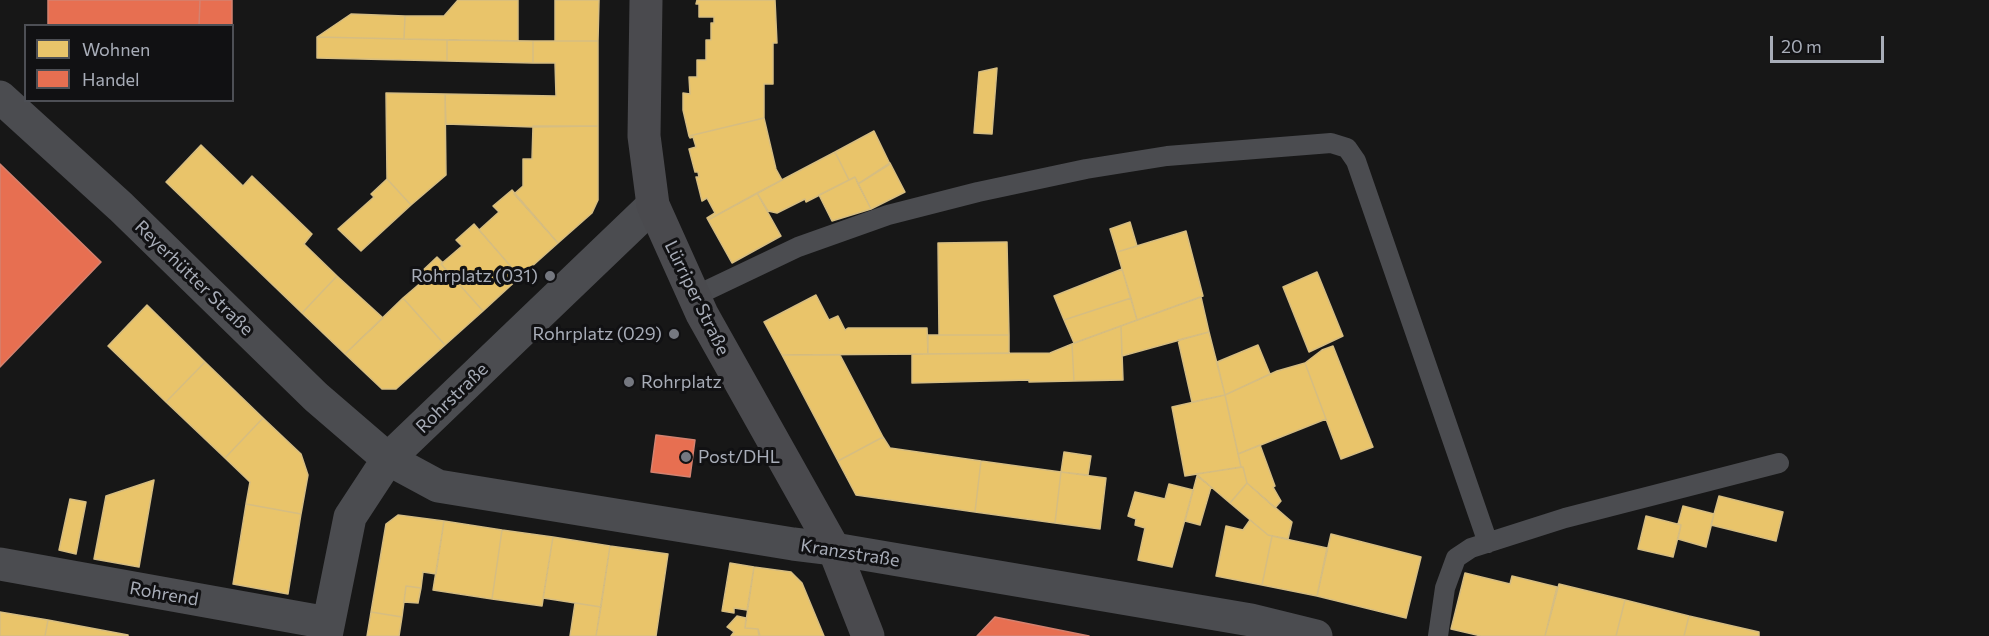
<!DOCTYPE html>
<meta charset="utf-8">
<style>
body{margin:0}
#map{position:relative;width:1989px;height:636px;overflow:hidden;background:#171717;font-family:Commissioner,sans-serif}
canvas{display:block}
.legend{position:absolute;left:24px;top:24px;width:210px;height:78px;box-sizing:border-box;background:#111113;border:2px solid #4d4f55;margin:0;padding:8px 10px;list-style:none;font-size:18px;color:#a8adb8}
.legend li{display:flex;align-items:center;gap:12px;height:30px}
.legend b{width:30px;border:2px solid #4d4f55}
.scale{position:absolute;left:1770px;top:36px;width:114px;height:27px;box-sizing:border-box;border:3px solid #a8adb8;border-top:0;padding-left:8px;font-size:18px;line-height:21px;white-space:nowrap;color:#a8adb8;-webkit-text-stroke:4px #111113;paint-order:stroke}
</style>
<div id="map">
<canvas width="1989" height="636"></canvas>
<ul class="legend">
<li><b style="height:16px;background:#e9c46a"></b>Wohnen</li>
<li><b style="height:16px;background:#e76f51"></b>Handel</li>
</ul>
<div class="scale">20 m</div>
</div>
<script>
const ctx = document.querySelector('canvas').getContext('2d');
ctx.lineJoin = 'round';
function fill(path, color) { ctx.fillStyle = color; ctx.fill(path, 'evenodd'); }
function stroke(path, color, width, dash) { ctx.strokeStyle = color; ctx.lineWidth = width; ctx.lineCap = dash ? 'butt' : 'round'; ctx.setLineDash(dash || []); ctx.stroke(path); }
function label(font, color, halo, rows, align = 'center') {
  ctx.font = font + ' Commissioner,sans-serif'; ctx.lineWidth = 6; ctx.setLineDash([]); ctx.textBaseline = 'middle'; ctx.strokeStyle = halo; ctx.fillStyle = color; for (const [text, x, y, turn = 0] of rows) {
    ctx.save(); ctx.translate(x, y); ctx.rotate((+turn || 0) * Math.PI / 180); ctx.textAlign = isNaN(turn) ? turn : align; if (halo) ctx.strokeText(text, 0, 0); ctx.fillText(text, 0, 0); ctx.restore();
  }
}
const homes = new Path2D(`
 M 458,0 L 518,0 L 518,41 L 404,39 L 405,16 L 444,16 Z
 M 555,0 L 599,0 L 598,41 L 555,41 Z
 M 697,0 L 775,0 L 777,43 L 773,43 L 773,84 L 764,84 L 764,118 L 689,136 L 683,110 L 683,93 L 690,94 L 689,77 L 697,77 L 697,60 L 706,60 L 706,40 L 711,40 L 711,23 L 714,23 L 714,17 L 699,17 L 699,4 L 696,4 Z
 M 351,14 L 405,16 L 404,39 L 317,37 Z
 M 317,37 L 447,40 L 447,61 L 317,58 Z
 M 447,40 L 533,41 L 533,63 L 447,61 Z
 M 533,41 L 598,41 L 598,126 L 533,127 L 446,124 L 445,94 L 556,96 L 555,63 L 533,63 Z
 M 997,68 L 992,134 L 974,133 L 979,72 Z
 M 386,93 L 445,94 L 446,175 L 411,205 L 387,179 Z
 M 764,118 L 776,169 L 782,180 L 708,220 L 707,218 L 715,213 L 707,198 L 702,201 L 696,177 L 699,177 L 698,172 L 695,172 L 689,149 L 696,147 L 693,137 L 690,138 L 689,136 Z
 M 533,126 L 598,126 L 598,200 L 592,213 L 558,243 L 514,194 L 523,186 L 523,159 L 532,159 Z
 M 874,131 L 890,164 L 858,184 L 855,177 L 849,180 L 835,152 Z
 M 201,145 L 243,186 L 252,176 L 312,234 L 304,244 L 337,276 L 302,313 L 166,182 Z
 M 835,152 L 849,180 L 806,202 L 805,199 L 777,213 L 768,211 L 757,193 Z
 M 890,163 L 905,192 L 871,209 L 858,184 Z
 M 855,177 L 871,209 L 832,221 L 819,195 Z
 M 387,179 L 411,205 L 361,251 L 338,229 L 374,197 L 371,194 Z
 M 512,190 L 558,243 L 520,277 L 479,230 L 499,212 L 493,206 Z
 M 757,193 L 781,236 L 732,263 L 708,220 Z
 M 1130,222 L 1137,246 L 1117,252 L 1110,229 Z
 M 474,224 L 520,277 L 483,311 L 441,264 L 462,246 L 456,240 Z
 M 1186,231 L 1203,296 L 1137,320 L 1117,252 Z
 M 1007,242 L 1009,335 L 939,335 L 938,243 Z
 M 437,257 L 443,263 L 441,264 L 483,311 L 445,345 L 403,298 L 424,280 L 419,274 Z
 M 1122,269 L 1131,298 L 1064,320 L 1054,296 Z
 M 1317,272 L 1343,336 L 1309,352 L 1283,287 Z
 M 337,276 L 383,318 L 345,354 L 302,313 Z
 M 816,295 L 829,320 L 838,316 L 845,330 L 848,328 L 927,328 L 928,354 L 782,355 L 764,322 Z
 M 1201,297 L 1209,332 L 1122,356 L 1121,326 Z
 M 403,298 L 445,345 L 396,389 L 382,389 L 345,354 Z
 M 1131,298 L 1137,320 L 1074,343 L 1064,320 Z
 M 147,305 L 205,362 L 166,402 L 108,346 Z
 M 1121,326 L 1123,380 L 1074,381 L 1072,344 Z
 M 1209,332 L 1225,395 L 1192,402 L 1178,340 Z
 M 928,335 L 1009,335 L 1009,353 L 928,354 Z
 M 1072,344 L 1074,381 L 1029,382 L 1029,380 L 912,383 L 912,354 L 1050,353 Z
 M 1258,345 L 1270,374 L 1225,395 L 1217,362 Z
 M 1333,346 L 1373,447 L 1341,459 L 1305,363 L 1322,350 Z
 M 782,355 L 840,355 L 883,437 L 838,461 Z
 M 205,362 L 263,418 L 225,458 L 166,402 Z
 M 1305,363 L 1326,419 L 1238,454 L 1225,395 L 1277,371 Z
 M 1225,395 L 1241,467 L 1185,476 L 1172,407 Z
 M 263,418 L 301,454 L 308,475 L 301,514 L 246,504 L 250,482 L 225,458 Z
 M 883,437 L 890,448 L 981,461 L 975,512 L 856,495 L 838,461 Z
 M 1260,445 L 1275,486 L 1273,487 L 1281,501 L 1275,508 L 1247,483 L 1243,467 L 1241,467 L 1238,454 Z
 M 1064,452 L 1091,456 L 1088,475 L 1061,472 Z
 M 981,461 L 1061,472 L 1055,523 L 975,512 Z
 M 1243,467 L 1247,483 L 1230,503 L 1196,474 Z
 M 1061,472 L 1106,478 L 1100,529 L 1055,523 Z
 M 1197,476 L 1211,487 L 1200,525 L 1185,521 Z
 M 154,480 L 139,567 L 94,559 L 106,496 Z
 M 1247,483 L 1292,522 L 1288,539 L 1268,535 L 1230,503 Z
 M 1169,484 L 1193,490 L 1172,567 L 1138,560 L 1145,528 L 1135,525 L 1136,519 L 1128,516 L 1135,492 L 1165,499 Z
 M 1719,496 L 1783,512 L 1776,541 L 1711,525 Z
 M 70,499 L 86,502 L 76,554 L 59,550 Z
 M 246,504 L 301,514 L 288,594 L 233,584 Z
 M 1683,506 L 1714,514 L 1706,547 L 1678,539 L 1681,525 L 1678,524 Z
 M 398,515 L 444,521 L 436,574 L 423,572 L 421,588 L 406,586 L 402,617 L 371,612 L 386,524 Z
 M 1646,516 L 1681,525 L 1673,557 L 1638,549 Z
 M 1250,520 L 1268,535 L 1272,536 L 1262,585 L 1216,576 L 1226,526 L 1243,530 Z
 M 444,521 L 502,530 L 492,599 L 433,590 Z
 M 502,530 L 553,537 L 542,606 L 492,599 Z
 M 1331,534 L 1421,557 L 1406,618 L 1317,596 Z
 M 1272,536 L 1327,548 L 1317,596 L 1262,585 Z
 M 553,537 L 610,546 L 601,607 L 543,598 Z
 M 610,546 L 668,554 L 656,636 L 596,636 Z
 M 730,563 L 754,567 L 747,610 L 734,608 L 734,613 L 722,611 Z
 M 754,567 L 791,572 L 802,583 L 824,636 L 760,636 L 758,629 L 745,628 Z
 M 1465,573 L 1510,584 L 1512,576 L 1557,587 L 1545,636 L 1481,636 L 1451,629 Z
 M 1559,584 L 1625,600 L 1616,636 L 1545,636 Z
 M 406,586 L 421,588 L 418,603 L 404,602 Z
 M 1625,600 L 1689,616 L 1684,636 L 1616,636 Z
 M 575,603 L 601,607 L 596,636 L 570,636 Z
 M 0,612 L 48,620 L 45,636 L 0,636 Z
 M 371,612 L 402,617 L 399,636 L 367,636 Z
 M 737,616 L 746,618 L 745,628 L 758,629 L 759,636 L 731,636 L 734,632 L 727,627 Z
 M 1689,616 L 1759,632 L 1759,636 L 1684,636 Z
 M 48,620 L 128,635 L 128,636 L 45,636 Z`);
fill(homes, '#e9c46a');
stroke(homes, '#d6bd81', 1.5);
const shops = new Path2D(`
 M 48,0 L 200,0 L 199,26 L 48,26 Z
 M 200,0 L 232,0 L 232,26 L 199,26 Z
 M 0,164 L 101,262 L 0,367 Z
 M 656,435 L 695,440 L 690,477 L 651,472 Z
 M 995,617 L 1089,636 L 977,636 Z`);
fill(shops, '#e76f51');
stroke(shops, '#d48270', 1.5);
stroke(new Path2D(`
 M 693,297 L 798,247 L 888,215 L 978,192 L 1086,169 L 1167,156 L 1331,143 L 1347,148 L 1356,161 L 1488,543
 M 1438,636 L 1445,588 L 1456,558 L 1471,548 L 1565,518 L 1779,463`), '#4b4c50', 20);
stroke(new Path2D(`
 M 0,97 L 121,207 L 316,397 L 388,459 L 438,486 L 793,544 L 834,549 L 1251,620 L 1316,636
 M 0,564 L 328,623
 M 326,636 L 350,517 L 388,459 L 653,205`), '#4b4c50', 33);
stroke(new Path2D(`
 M 646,0 L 644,136 L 653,205 L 702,314 L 834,549 L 868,636`), '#4a4a4e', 33);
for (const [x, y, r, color] of [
 [550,276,6,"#757880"],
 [674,334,6,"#757880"],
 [629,382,6,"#757880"],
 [686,457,6,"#757880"]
]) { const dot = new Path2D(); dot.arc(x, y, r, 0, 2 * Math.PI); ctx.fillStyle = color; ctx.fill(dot); stroke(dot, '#111113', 2); }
label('18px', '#a8adb8', '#111113', [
 ["Rohrplatz (031)",538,276],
 ["Rohrplatz (029)",662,334],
 ["Rohrplatz",641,382,"left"],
 ["Post/DHL",698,457,"left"]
], 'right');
label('18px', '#a8adb8', '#111113', [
 ["Reyerhütter Straße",194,278,44],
 ["Lürriper Straße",697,298,64],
 ["Rohrstraße",452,398,-44],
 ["Kranzstraße",850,553,9],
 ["Rohrend",164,594,10]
]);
</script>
